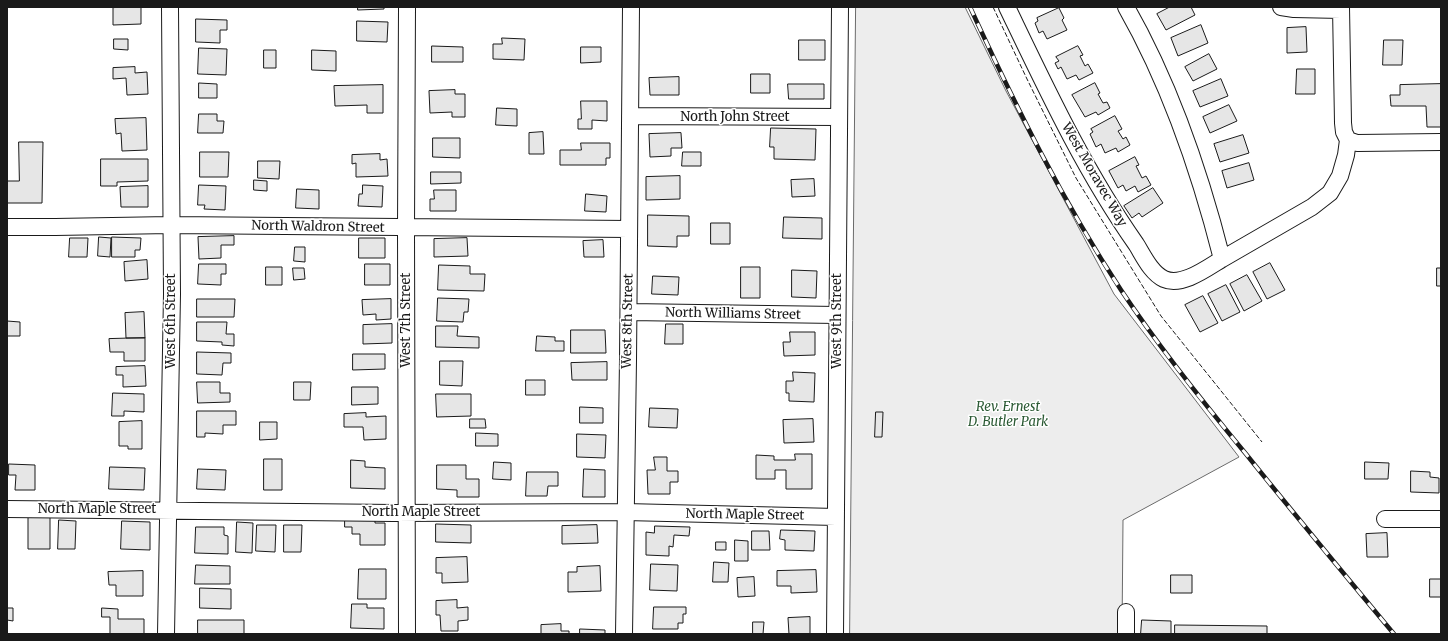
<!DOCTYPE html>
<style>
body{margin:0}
#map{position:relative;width:1448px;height:641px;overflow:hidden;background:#fff;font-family:Merriweather,serif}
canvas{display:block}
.frame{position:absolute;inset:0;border:8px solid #1a1a1a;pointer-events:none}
</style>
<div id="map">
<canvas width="1448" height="641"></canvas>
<div class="frame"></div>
</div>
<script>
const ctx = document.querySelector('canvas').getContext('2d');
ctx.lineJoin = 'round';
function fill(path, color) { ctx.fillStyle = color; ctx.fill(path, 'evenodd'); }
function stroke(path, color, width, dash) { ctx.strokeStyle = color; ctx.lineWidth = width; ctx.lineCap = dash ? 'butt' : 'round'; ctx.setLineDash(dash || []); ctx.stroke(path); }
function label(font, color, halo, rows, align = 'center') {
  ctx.font = font + ' Merriweather,serif'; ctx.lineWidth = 3; ctx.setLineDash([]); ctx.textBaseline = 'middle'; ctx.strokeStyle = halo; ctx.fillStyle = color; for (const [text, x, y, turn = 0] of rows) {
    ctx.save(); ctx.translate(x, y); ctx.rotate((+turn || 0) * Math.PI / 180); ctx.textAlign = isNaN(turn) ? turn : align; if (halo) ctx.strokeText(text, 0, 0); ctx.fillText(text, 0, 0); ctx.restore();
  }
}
const built = new Path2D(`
 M 856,7 L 965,7 L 1006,91 L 1114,294 L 1239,457 L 1123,520 L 1122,634 L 850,634 Z`);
fill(built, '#ededed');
stroke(built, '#6a6a6a', 1);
const building = new Path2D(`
 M 141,7 L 141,24 L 113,25 L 113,8 Z
 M 358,7 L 384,7 L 384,9 L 358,10 Z
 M 1170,7 L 1191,7 L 1195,15 L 1166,30 L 1157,14 Z
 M 1059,8 L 1064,18 L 1062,20 L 1067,30 L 1047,39 L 1043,31 L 1039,33 L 1035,23 L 1038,21 L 1037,18 Z
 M 196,19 L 227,20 L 227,30 L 220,30 L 220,43 L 196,42 Z
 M 357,21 L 388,22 L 387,42 L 357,41 Z
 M 1201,25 L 1208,43 L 1178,56 L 1171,38 Z
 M 1306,27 L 1307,52 L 1287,53 L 1287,28 Z
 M 502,38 L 525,39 L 524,60 L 493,59 L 493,44 L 502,44 Z
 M 114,39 L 128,39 L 128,50 L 114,49 Z
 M 799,40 L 825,40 L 825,60 L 799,60 Z
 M 1384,40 L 1403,40 L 1402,65 L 1383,65 Z
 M 432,46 L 463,47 L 463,62 L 432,62 Z
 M 1078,46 L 1083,55 L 1080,56 L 1085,66 L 1088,64 L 1093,73 L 1079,80 L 1076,75 L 1067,79 L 1061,67 L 1058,69 L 1055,63 L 1059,61 L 1056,57 Z
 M 581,47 L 601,47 L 601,62 L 581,63 Z
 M 199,48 L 227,49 L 226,75 L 198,74 Z
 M 264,50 L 276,50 L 276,68 L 264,68 Z
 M 312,50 L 336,51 L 336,71 L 312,70 Z
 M 1209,54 L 1217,69 L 1193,81 L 1185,67 Z
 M 135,67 L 135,73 L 147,72 L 148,94 L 127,95 L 126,78 L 113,79 L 113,68 Z
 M 1297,69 L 1315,69 L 1315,94 L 1296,94 Z
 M 751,74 L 770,74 L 770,93 L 751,93 Z
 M 679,77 L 679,95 L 650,95 L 649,78 Z
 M 1221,79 L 1228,96 L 1200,107 L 1193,91 Z
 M 199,83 L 217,84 L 217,98 L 199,98 Z
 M 1095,83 L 1100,93 L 1098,94 L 1103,103 L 1107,102 L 1110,108 L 1098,115 L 1096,112 L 1085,117 L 1072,95 Z
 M 788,84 L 824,84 L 824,99 L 789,99 Z
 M 1441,84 L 1441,127 L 1427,127 L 1426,106 L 1391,106 L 1390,95 L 1400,95 L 1400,85 Z
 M 383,85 L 383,113 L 367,113 L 367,105 L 335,106 L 334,86 Z
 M 455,90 L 455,94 L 465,94 L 465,117 L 452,117 L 452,112 L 430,113 L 429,91 Z
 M 581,101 L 607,101 L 607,121 L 592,120 L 592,129 L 578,129 L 578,119 L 581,119 Z
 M 1229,105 L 1237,121 L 1210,133 L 1203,117 Z
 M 497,108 L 517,109 L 517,126 L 496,125 Z
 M 199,114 L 217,114 L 217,121 L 224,121 L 223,133 L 198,133 Z
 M 1115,116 L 1122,129 L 1118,131 L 1123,139 L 1126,137 L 1130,145 L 1118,152 L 1116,148 L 1105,153 L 1101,144 L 1096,147 L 1090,134 L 1093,132 L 1091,129 Z
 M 146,118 L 147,150 L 122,151 L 121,133 L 116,134 L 115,119 Z
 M 771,128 L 816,129 L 815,160 L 774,159 L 774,147 L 770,147 Z
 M 543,132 L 544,154 L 529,154 L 529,133 Z
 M 681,133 L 682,148 L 671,148 L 671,156 L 650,157 L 649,134 Z
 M 1243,135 L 1249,153 L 1220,162 L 1214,144 Z
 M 433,138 L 460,138 L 460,158 L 433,157 Z
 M 19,142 L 43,142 L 42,203 L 7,203 L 7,181 L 19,181 Z
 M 581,143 L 610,143 L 610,158 L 606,158 L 606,165 L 560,165 L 560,150 L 581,150 Z
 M 200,152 L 229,152 L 228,177 L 200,177 Z
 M 683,152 L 701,152 L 701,166 L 682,166 Z
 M 380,154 L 380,160 L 387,159 L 388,176 L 356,177 L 356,163 L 352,164 L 352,155 Z
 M 1135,157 L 1139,165 L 1136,166 L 1142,178 L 1146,176 L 1151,185 L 1138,192 L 1135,186 L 1126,191 L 1123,185 L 1118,188 L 1109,171 Z
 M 101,159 L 148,159 L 148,181 L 117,182 L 117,186 L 101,186 Z
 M 258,161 L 280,161 L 279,179 L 258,178 Z
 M 1249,163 L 1254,180 L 1227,188 L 1222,171 Z
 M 431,172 L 461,172 L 461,183 L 431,184 Z
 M 680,176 L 680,199 L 646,200 L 646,177 Z
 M 814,179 L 815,196 L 792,197 L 791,180 Z
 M 254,180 L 267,181 L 267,191 L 254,190 Z
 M 199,185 L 226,186 L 225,210 L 204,209 L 205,205 L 198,205 Z
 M 363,185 L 383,186 L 382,207 L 358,206 L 359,194 L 362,194 Z
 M 148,186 L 148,207 L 121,207 L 120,187 Z
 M 1153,188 L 1163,203 L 1142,217 L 1139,213 L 1132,218 L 1124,206 Z
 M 297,189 L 319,190 L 319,209 L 296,208 Z
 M 434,190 L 456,190 L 456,211 L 430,211 L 430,199 L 434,199 Z
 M 586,194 L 607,196 L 606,212 L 585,211 Z
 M 648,215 L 689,216 L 689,236 L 677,236 L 677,247 L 648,246 Z
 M 784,217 L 822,218 L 822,239 L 783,238 Z
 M 711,223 L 730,223 L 730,244 L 711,244 Z
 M 234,236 L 234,245 L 221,245 L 221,258 L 199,259 L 198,237 Z
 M 99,237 L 111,238 L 110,257 L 98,256 Z
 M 112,237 L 141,238 L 140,250 L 135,250 L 135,257 L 112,257 Z
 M 70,238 L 88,238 L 87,257 L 69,257 Z
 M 359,238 L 385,238 L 385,258 L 359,258 Z
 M 467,238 L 468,256 L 434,257 L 434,239 Z
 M 603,240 L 604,257 L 584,257 L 583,241 Z
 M 295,247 L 305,247 L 305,262 L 294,261 Z
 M 147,260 L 148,279 L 125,281 L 124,262 Z
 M 1270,263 L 1285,290 L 1267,299 L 1253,272 Z
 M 199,264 L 226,264 L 226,274 L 221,274 L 221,285 L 198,284 Z
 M 365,264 L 390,264 L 390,285 L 365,285 Z
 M 439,265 L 470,266 L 470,274 L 485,274 L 484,291 L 438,290 Z
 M 266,267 L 282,267 L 282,285 L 266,285 Z
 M 741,267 L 760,267 L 760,298 L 741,298 Z
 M 293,268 L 304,268 L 305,279 L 294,280 Z
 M 1437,268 L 1441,268 L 1441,286 L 1437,286 Z
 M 792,270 L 817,271 L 816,298 L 792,297 Z
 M 1247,275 L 1262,301 L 1244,311 L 1230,284 Z
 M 653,276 L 679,277 L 678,295 L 652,294 Z
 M 1226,285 L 1240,312 L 1222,321 L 1208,294 Z
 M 1203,296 L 1218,323 L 1200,332 L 1185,305 Z
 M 438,298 L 469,299 L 468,312 L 464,312 L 463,322 L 437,321 Z
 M 197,299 L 235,299 L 234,317 L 197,317 Z
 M 391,299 L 391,319 L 376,320 L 376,314 L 363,315 L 362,300 Z
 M 144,312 L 145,338 L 126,338 L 125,313 Z
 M 7,321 L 20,322 L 20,336 L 7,336 Z
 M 197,322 L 227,322 L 226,334 L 234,334 L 234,346 L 222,345 L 222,342 L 197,341 Z
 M 392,324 L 392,343 L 363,344 L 363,325 Z
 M 666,324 L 683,324 L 683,344 L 665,344 Z
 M 436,326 L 458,326 L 457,336 L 479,337 L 479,348 L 436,347 Z
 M 571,330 L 605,330 L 606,353 L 571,353 Z
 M 790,332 L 815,332 L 815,355 L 784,356 L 783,342 L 790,342 Z
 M 537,336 L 555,337 L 555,341 L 564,341 L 564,351 L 536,351 Z
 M 145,338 L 145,361 L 124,361 L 124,352 L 110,352 L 109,339 Z
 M 197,352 L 231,353 L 231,363 L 223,363 L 222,375 L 197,374 Z
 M 353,354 L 385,354 L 385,369 L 353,370 Z
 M 440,361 L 463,361 L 462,386 L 440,385 Z
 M 607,362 L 607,380 L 572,380 L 571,363 Z
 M 145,366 L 146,386 L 123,387 L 123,375 L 116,375 L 116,367 Z
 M 793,372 L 815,373 L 814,402 L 789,401 L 789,393 L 786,393 L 786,381 L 793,381 Z
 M 526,380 L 545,380 L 545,395 L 526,395 Z
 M 197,382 L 220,382 L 220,393 L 230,393 L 230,402 L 198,403 Z
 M 294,382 L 311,382 L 310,400 L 294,400 Z
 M 352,387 L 378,387 L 378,404 L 352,405 Z
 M 113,393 L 144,394 L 144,412 L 124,411 L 124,416 L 112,416 Z
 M 436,394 L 471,394 L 471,416 L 437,417 Z
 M 580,407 L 603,408 L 603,423 L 580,423 Z
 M 650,408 L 678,409 L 677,428 L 649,427 Z
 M 197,411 L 236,411 L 236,425 L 223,425 L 223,434 L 205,433 L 205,437 L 197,437 Z
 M 876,412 L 883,412 L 882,437 L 875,437 Z
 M 366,413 L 366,417 L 386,416 L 386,439 L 364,440 L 363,427 L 344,427 L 344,414 Z
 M 470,419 L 485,419 L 486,428 L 470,428 Z
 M 813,419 L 814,442 L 784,443 L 783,420 Z
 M 142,421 L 142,449 L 128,449 L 128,446 L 119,446 L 119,422 Z
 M 260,422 L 277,422 L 277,439 L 260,440 Z
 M 476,433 L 498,434 L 498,446 L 476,446 Z
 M 577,434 L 606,435 L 605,458 L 577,457 Z
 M 795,454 L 812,454 L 812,489 L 786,489 L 786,470 L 775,470 L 775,479 L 756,479 L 756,455 L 774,456 L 774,460 L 795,460 Z
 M 654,457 L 667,457 L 667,471 L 678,471 L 678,482 L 670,482 L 670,494 L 648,494 L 647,470 L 655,470 Z
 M 264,459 L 282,459 L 282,490 L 264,490 Z
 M 351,460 L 365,461 L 365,467 L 385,468 L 385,489 L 351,488 Z
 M 494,462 L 511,463 L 511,480 L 493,479 Z
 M 1365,462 L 1389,463 L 1388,479 L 1365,479 Z
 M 9,464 L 35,465 L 35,490 L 15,490 L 16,475 L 9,475 Z
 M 437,465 L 466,465 L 466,479 L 479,479 L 479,497 L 457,497 L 457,490 L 437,489 Z
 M 110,467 L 145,468 L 144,490 L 109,489 Z
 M 198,469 L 226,470 L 225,490 L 197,489 Z
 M 584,469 L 605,470 L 605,497 L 583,497 Z
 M 1411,471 L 1430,472 L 1430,477 L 1439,478 L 1439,493 L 1411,492 Z
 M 527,472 L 558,472 L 558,486 L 548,486 L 547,496 L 526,496 Z
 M 50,517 L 50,549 L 28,549 L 28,518 Z
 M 345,518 L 375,518 L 375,523 L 385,523 L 385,545 L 360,545 L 360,534 L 352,534 L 352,527 L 345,527 Z
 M 59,520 L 76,521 L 75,549 L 58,549 Z
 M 122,521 L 150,522 L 150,550 L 121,549 Z
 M 237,522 L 253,523 L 252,553 L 236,552 Z
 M 436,524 L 471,525 L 471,543 L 436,542 Z
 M 257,525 L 276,525 L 275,552 L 256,551 Z
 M 284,525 L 302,525 L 301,552 L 284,552 Z
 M 597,525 L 598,543 L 562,544 L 562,526 Z
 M 655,526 L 690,527 L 689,536 L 674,535 L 673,547 L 669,546 L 669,556 L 646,555 L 646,532 L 654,533 Z
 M 196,527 L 224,527 L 224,535 L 228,536 L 228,554 L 195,553 Z
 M 781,530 L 815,531 L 814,551 L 785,550 L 785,540 L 780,539 Z
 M 752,531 L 769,531 L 770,550 L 752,550 Z
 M 1387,533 L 1388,557 L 1367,557 L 1366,534 Z
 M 735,540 L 748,541 L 748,561 L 735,561 Z
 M 716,542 L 726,542 L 726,550 L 716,550 Z
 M 467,557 L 468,582 L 442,583 L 442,573 L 436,573 L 436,558 Z
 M 714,562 L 729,563 L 728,582 L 713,582 Z
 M 651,564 L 678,565 L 677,591 L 650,590 Z
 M 196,565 L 230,566 L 230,584 L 195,584 Z
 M 600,566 L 601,591 L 568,592 L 568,572 L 577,572 L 577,567 Z
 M 359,569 L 386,569 L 386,599 L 358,599 Z
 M 816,570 L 817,592 L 791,593 L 791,586 L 777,586 L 777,571 Z
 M 143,571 L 143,596 L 116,596 L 116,585 L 109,585 L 108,572 Z
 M 1171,575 L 1192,575 L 1192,593 L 1171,593 Z
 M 754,577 L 755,596 L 738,597 L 737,578 Z
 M 1430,579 L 1441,579 L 1441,597 L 1430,597 Z
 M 200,588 L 231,589 L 231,609 L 200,608 Z
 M 457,600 L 457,608 L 468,607 L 468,620 L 458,621 L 458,631 L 441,631 L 440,615 L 436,615 L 436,601 Z
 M 352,604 L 367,604 L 367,608 L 384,608 L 384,629 L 351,628 Z
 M 654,607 L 686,607 L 686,614 L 683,614 L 683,623 L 678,623 L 678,629 L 653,629 Z
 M 7,608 L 13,608 L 13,621 L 7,620 Z
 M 102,608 L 118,609 L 118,619 L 144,619 L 144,634 L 110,634 L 110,617 L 102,617 Z
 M 810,617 L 810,634 L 789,634 L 788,618 Z
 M 198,620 L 244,620 L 244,634 L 198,634 Z
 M 1142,620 L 1171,621 L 1171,634 L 1141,634 Z
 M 753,622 L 764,622 L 763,634 L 753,634 Z
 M 561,624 L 561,631 L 569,631 L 569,634 L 541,634 L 541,625 Z
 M 1175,625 L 1267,626 L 1267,634 L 1175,634 Z
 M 580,629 L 605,630 L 605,634 L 580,634 Z`);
fill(building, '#e6e6e6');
stroke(building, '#1a1a1a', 1);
const minor = new Path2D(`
 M 1007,7 C 1046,88 1084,170 1136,244 C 1143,255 1151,273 1164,279 C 1182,287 1207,268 1222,259
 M 1126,7 C 1171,86 1200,172 1222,259 L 1312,207 L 1330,193 L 1340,176 L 1346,155 L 1348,140
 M 1281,7 L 1294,9 L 1341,10
 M 1341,7 L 1343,123 L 1344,132 L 1348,140
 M 630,116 L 839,117
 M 1348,140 L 1357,143 L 1441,142
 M 7,227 L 55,227 L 170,225 L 629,229
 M 629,312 L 837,315
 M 7,509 L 394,513 L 625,512 L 836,517
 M 1385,519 L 1441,519
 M 1126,612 L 1126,634
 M 166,634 L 172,294 L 170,7
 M 407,634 L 406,228 L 407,7
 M 624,634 L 628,360 L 631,7
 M 835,634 L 840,7`);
stroke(minor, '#1a1a1a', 18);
stroke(minor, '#fff', 16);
const rail = new Path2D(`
 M 970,7 C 1015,105 1062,200 1121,290 C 1159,347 1202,401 1246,454 C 1295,515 1344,574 1394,634`);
stroke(rail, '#1a1a1a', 4.5);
stroke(rail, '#fff', 3, [9]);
stroke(new Path2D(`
 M 993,7 L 1027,79 L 1076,178 L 1161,316 L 1262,442`), '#1a1a1a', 1, [5, 2]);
label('13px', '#1a1a1a', '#fff', [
 ["North John Street",735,117],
 ["West Moravec Way",1094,175,60],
 ["North Waldron Street",318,227,1],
 ["North Williams Street",733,314,1],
 ["West 7th Street",406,320,-90],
 ["West 6th Street",171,321,-90],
 ["West 8th Street",628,321,-89],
 ["West 9th Street",837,321,-90],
 ["North Maple Street",97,509],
 ["North Maple Street",421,512],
 ["North Maple Street",745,515,1]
]);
label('italic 13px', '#2b5a34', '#fff', [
 ["Rev. Ernest",1008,407],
 ["D. Butler Park",1008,422]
]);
</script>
